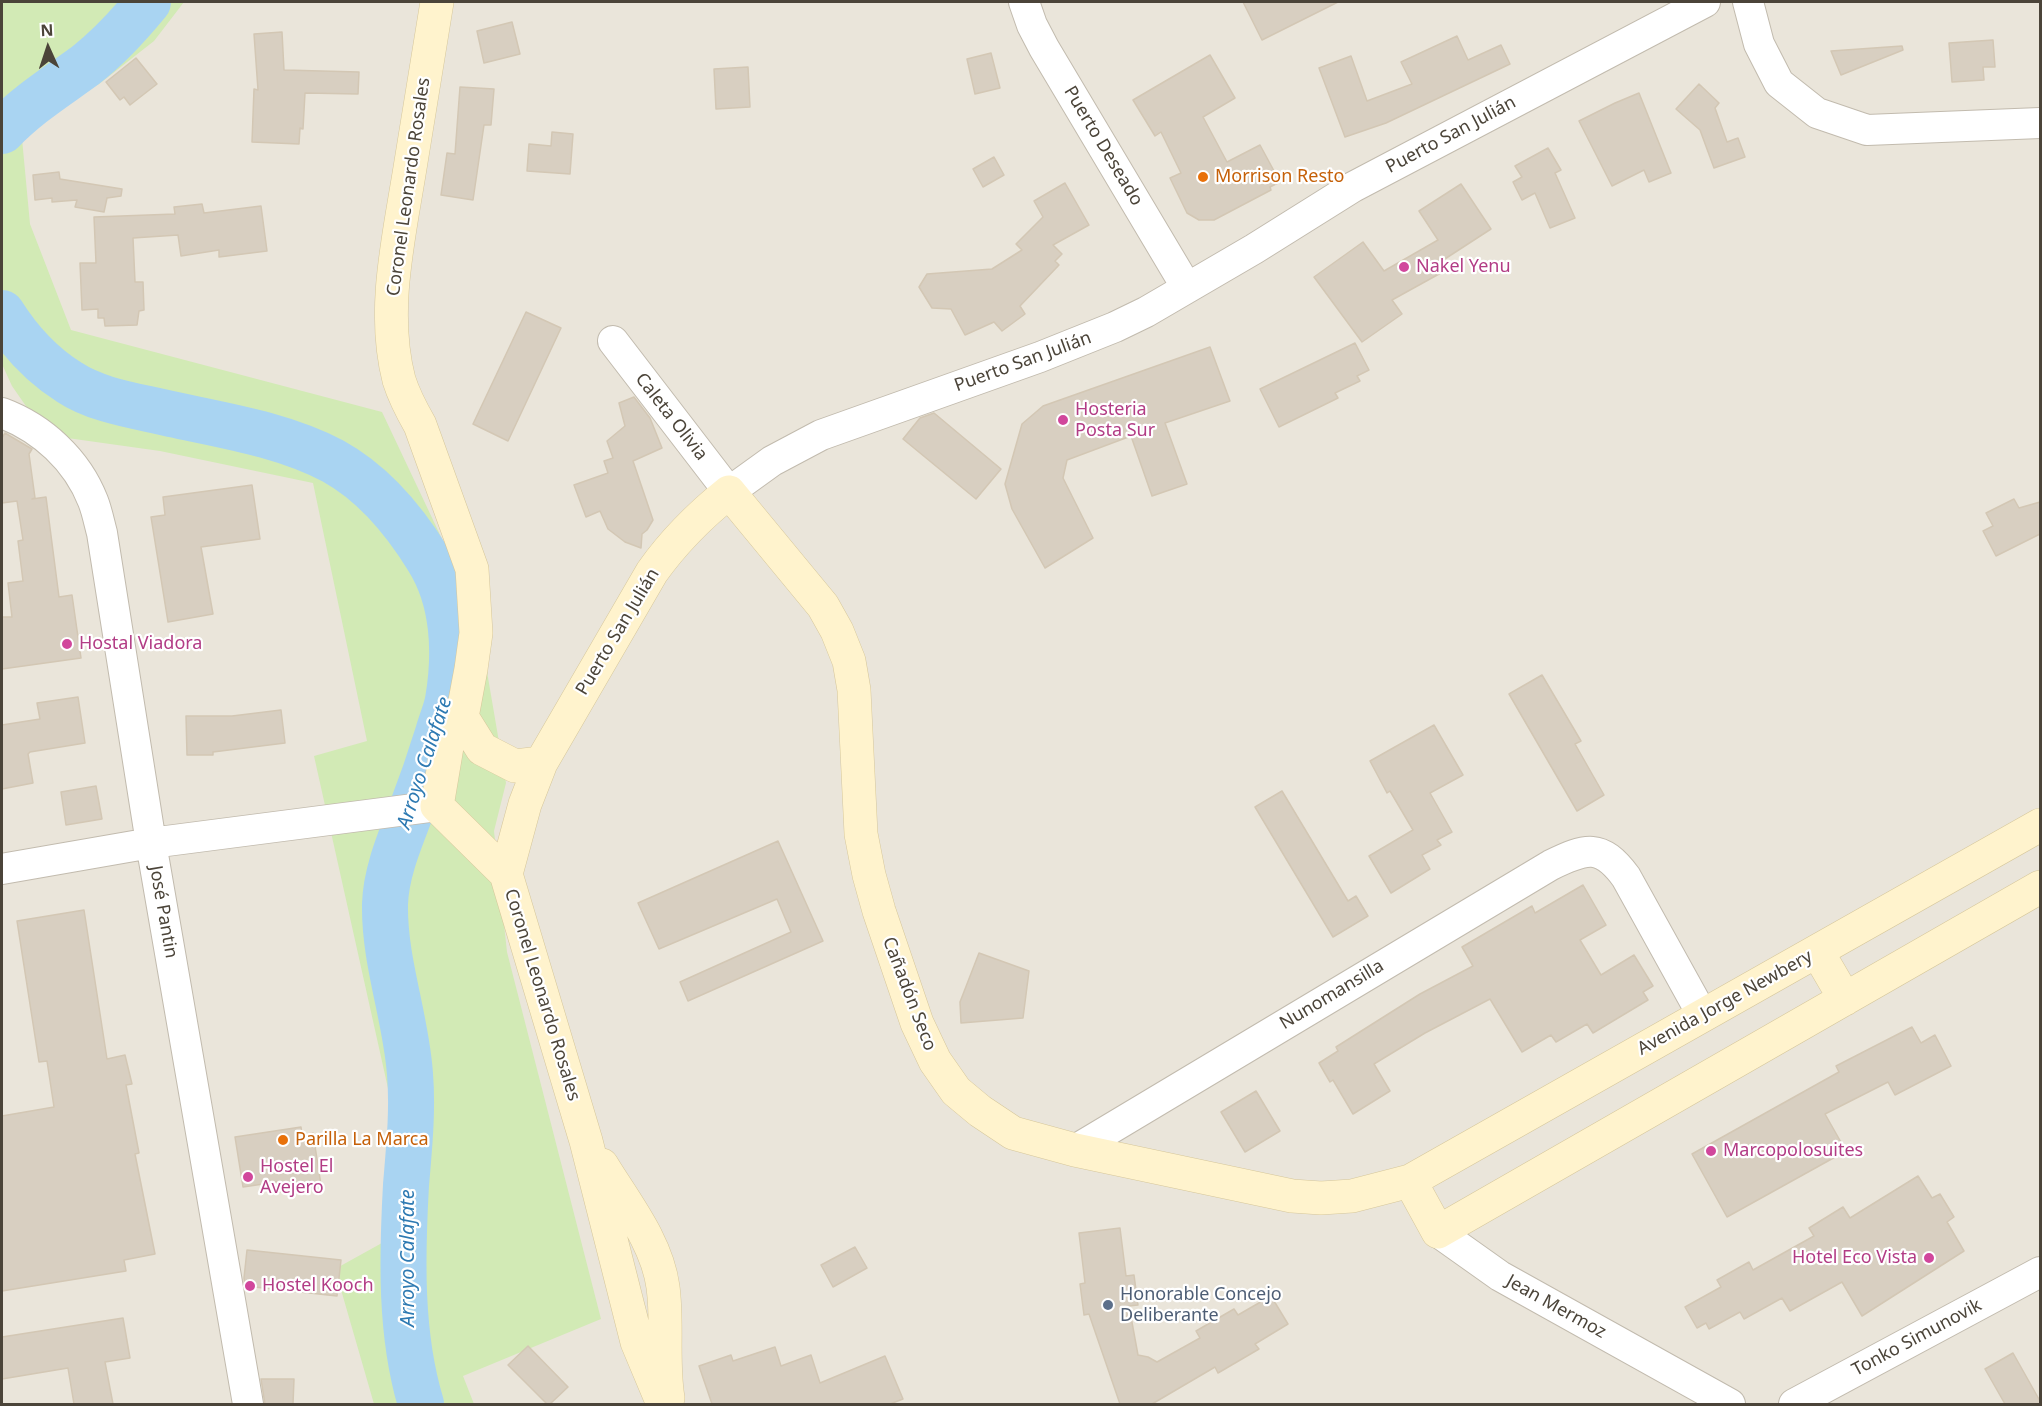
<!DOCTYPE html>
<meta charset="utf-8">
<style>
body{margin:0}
#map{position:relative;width:2042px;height:1406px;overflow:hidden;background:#f6f3ec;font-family:"Noto Sans",sans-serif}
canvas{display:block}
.frame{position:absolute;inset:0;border:3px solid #4b4439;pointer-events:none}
.north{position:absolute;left:18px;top:18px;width:60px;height:60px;-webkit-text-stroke:4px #fff;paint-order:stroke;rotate:357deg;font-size:16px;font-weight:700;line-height:24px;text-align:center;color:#4b4439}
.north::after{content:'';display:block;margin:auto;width:21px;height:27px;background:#4b4439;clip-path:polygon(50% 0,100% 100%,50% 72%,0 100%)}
</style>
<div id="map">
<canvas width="2042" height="1406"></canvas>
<div class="frame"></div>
<div class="north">N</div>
</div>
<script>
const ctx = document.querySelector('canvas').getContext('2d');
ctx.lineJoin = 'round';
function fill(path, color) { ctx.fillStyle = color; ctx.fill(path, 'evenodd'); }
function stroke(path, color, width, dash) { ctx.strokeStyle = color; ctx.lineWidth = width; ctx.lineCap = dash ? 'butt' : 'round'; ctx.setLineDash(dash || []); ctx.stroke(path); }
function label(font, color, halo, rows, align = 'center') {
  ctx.font = font + ' "Noto Sans",sans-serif'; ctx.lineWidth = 4.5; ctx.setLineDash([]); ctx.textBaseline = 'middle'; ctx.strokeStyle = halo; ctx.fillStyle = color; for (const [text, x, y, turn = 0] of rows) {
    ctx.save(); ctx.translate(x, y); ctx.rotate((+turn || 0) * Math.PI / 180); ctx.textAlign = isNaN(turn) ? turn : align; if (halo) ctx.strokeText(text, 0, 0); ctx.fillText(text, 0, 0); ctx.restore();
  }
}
fill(new Path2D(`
 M 2,2 L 2040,2 L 2040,1404 L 2,1404 Z`), '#eae5da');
fill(new Path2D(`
 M 2,2 L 184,2 L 154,41 L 99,84 L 21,128 L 30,224 L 71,330 L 382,412 L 477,613 L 506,783 L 494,831 L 507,952 L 601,1319 L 463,1376 L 474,1404 L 374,1404 L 335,1269 L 418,1223 L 314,756 L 367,741 L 313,483 L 160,451 L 53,436 L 28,409 L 12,386 L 2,364 Z`), '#d2eab5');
stroke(new Path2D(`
 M 2,131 C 28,104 56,87 86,65 C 109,47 130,24 148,2
 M 2,313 C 19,340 42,365 69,382 C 93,398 125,404 153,410 C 213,424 278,432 333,461 C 373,483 404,520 428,559 C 454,600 456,653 448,700 C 446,711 441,722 438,733 C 430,759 421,785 411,811 C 400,840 386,872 385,904 C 384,962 406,1017 410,1074 C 413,1111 409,1149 406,1185 C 402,1257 400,1335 421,1404`), '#a9d4f2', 46);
const building = new Path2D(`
 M 1243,2 L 1338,2 L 1262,40 Z
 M 512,22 L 520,54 L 484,63 L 477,31 Z
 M 282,32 L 284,70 L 359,72 L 358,94 L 305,93 L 303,129 L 300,128 L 299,144 L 252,142 L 254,89 L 258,90 L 254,34 Z
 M 1457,36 L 1468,60 L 1501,45 L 1510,64 L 1386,123 L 1345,137 L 1319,68 L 1351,56 L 1367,101 L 1412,84 L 1401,62 Z
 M 1993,40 L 1995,67 L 1983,67 L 1984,80 L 1952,82 L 1949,43 Z
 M 1902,46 L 1903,50 L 1841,75 L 1831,51 Z
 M 991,53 L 1000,88 L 975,94 L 967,59 Z
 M 1210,55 L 1235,98 L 1203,117 L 1227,162 L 1260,145 L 1280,182 L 1270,187 L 1271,190 L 1214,220 L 1199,220 L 1187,213 L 1170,178 L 1181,173 L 1161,132 L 1155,136 L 1133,100 Z
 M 136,58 L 157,84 L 130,105 L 124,97 L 120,100 L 106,82 Z
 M 748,67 L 750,107 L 716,109 L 714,69 Z
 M 1699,84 L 1719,103 L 1715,108 L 1727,142 L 1738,138 L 1745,157 L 1714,168 L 1700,130 L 1676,109 Z
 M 460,87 L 494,89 L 491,125 L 484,125 L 473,200 L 441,195 L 447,153 L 455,154 Z
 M 1639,93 L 1671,173 L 1649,182 L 1644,170 L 1612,186 L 1579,121 L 1615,103 Z
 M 552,132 L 573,134 L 570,174 L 527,171 L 529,144 L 551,146 Z
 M 1548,148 L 1561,170 L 1555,173 L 1575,218 L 1550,228 L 1535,193 L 1522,200 L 1513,182 L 1522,177 L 1515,166 Z
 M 994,157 L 1004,175 L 983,187 L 973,169 Z
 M 59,172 L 60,179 L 122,189 L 121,196 L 107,198 L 104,212 L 75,207 L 77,200 L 52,202 L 52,198 L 35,200 L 33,175 Z
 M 1065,183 L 1089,225 L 1053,245 L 1062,254 L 1055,261 L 1059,265 L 1020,306 L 1025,314 L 1002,331 L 994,322 L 965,335 L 951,309 L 932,308 L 919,287 L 927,274 L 992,269 L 1022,250 L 1016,244 L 1043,217 L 1034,201 Z
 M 1461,184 L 1491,229 L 1434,266 L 1439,274 L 1392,300 L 1402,314 L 1362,342 L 1314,277 L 1363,242 L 1384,271 L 1438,240 L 1419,211 Z
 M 202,204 L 204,213 L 261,206 L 267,251 L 219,257 L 219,250 L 181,256 L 178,235 L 133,238 L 135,282 L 143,282 L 144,310 L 139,311 L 137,325 L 105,326 L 104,318 L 98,318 L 98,309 L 82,310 L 80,263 L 96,263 L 94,217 L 175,214 L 174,207 Z
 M 526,312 L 561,328 L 508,441 L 473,424 Z
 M 1355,343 L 1369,370 L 1357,376 L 1360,381 L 1335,393 L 1338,398 L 1279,427 L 1260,389 Z
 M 1210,347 L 1230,401 L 1165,423 L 1187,484 L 1152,496 L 1131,436 L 1067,460 L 1063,478 L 1093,538 L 1045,568 L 1012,509 L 1005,484 L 1022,424 L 1043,406 Z
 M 634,397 L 650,418 L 662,448 L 633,461 L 653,520 L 647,530 L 642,534 L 641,548 L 625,542 L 608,529 L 600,511 L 586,517 L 574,485 L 608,473 L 604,461 L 613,458 L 607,441 L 625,426 L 619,403 Z
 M 934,413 L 1001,469 L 976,499 L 903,439 L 920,418 Z
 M 5,433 L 32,449 L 29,454 L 35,498 L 32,499 L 46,497 L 59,597 L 72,595 L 81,658 L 2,669 L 2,617 L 12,617 L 8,583 L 23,581 L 18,541 L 23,540 L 17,501 L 2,503 L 2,438 Z
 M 252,485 L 260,539 L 201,547 L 213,614 L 168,622 L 151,517 L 165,515 L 163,497 Z
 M 2014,499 L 2019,508 L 2040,502 L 2040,534 L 1996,556 L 1983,531 L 1993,526 L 1986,513 Z
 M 1542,675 L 1581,741 L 1575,744 L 1604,795 L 1577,811 L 1509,694 Z
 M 78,697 L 85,743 L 30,752 L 28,754 L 33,783 L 2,789 L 2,725 L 40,719 L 37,703 Z
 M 281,710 L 285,743 L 213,752 L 213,755 L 187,755 L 186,716 L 232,716 Z
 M 1434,725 L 1463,775 L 1430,793 L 1452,832 L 1437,840 L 1441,845 L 1422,855 L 1430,869 L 1391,893 L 1369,856 L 1413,830 L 1390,791 L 1387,793 L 1370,761 Z
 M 96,786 L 102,819 L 66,825 L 61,792 Z
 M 1282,791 L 1348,901 L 1356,896 L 1368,916 L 1333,937 L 1255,807 Z
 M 778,841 L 823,941 L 688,1001 L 680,982 L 791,932 L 777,899 L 659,949 L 638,903 Z
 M 1583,885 L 1606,925 L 1580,940 L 1601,975 L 1634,955 L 1653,986 L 1643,992 L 1648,1000 L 1593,1033 L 1587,1024 L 1556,1042 L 1551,1035 L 1522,1052 L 1490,999 L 1425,1033 L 1374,1064 L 1390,1091 L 1353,1114 L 1333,1080 L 1330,1082 L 1319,1063 L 1338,1051 L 1336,1047 L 1374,1023 L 1420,994 L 1473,966 L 1462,947 L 1532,906 L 1535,913 Z
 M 84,910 L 107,1059 L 125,1055 L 132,1084 L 126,1085 L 139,1153 L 135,1154 L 155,1254 L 124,1260 L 126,1271 L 2,1291 L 2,1116 L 54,1107 L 47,1061 L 39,1062 L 17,921 Z
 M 979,953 L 1029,971 L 1023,1018 L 961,1023 L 960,1002 Z
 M 1912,1027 L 1921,1043 L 1935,1035 L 1951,1066 L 1895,1095 L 1888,1082 L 1825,1114 L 1846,1151 L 1727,1217 L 1692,1154 L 1839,1072 L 1836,1066 Z
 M 1256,1091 L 1280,1131 L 1245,1152 L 1221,1112 Z
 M 301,1127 L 302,1135 L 313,1133 L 321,1185 L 279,1192 L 277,1182 L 243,1187 L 235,1137 Z
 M 1918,1176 L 1932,1198 L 1940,1194 L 1954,1217 L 1947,1222 L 1964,1251 L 1862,1316 L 1842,1282 L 1790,1311 L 1782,1298 L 1744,1319 L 1740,1312 L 1709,1329 L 1706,1323 L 1697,1328 L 1685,1307 L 1721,1287 L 1717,1280 L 1749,1262 L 1753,1270 L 1814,1236 L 1809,1228 L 1843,1207 L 1850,1218 Z
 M 1120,1228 L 1126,1276 L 1134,1275 L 1138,1305 L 1129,1306 L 1138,1355 L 1148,1357 L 1157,1362 L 1200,1338 L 1196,1331 L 1234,1309 L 1238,1315 L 1271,1296 L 1288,1324 L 1255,1344 L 1259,1349 L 1218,1373 L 1215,1367 L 1152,1404 L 1120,1404 L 1089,1314 L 1084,1315 L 1080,1284 L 1085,1283 L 1079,1233 Z
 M 855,1247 L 867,1268 L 833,1287 L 821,1265 Z
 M 247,1250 L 341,1260 L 337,1296 L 245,1286 L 244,1278 Z
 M 123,1318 L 130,1358 L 105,1362 L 113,1404 L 74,1404 L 68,1368 L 2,1379 L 2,1337 Z
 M 528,1346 L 568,1387 L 550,1404 L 547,1404 L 508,1365 Z
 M 775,1347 L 781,1366 L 811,1355 L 820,1383 L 885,1356 L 903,1399 L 890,1404 L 712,1404 L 699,1366 L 731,1355 L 733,1361 Z
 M 2013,1353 L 2040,1401 L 2040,1404 L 2005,1404 L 1985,1369 Z
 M 261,1379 L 294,1379 L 293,1404 L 265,1404 Z`);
fill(building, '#d8cfc1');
stroke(building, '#d3c7b4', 1.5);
const street = new Path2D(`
 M 1024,2 L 1032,25 L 1044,48 L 1187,288
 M 1748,2 L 1759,44 L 1779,83 L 1817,113 L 1867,130 L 2040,123
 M 613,341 L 729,492 L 772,461 L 821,435 L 1040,357 L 1115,327 L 1146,312 L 1254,249 L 1353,187 L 1705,2
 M 2,413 C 42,428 77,460 93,501 C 97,511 99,522 102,533 L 151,843 L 248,1404
 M 2,869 L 151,843 L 437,806
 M 1075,1150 L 1551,865 C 1586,848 1601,843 1626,877 L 1703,1016
 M 1438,1232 L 1500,1276 L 1730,1404
 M 1794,1404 L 2040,1272`);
const secondary = new Path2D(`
 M 437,2 C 428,57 419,112 410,168 C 399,237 381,311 399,380 C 404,396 412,411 420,425 L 472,569 L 476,633 L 471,669 L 462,717 L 448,741 L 437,806 L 506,874 L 586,1141 L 637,1342 L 663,1404
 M 462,717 L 482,749 L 515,766 L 541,763
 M 506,874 L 525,804 L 541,763 L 652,572 C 674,541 699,516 729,492 L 823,606 L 837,631 L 849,661 L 854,690 L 861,834 L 869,875 L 879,911 L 917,1023 L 935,1061 L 956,1091 L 980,1111 L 1013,1133 L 1075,1150 L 1292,1196 L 1321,1198 L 1352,1196 L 1410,1181 L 2040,825
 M 1817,951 L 1845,999
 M 602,1165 C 625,1203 657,1242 663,1287 C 668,1324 662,1361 668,1398
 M 1410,1181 L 1438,1232 L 2040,887`);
stroke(street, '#c2bbae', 32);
stroke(secondary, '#d6c79b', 34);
stroke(street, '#fff', 30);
stroke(secondary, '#fff3cd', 33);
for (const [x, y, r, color] of [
 [1203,177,6,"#e8710a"],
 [1404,267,6,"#d1479c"],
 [1063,420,6,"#d1479c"],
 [67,644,6,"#d1479c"],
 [283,1140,6,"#e8710a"],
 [1711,1151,6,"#d1479c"],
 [248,1177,6,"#d1479c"],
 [1929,1258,6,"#d1479c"],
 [250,1286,6,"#d1479c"],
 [1108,1305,6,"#5c6f8a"]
]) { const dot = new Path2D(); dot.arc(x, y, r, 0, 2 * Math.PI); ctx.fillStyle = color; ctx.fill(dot); stroke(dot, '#fff', 2); }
label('18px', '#4b4439', '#fff', [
 ["Puerto San Julián",1451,135,-28],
 ["Puerto Deseado",1103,146,59],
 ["Coronel Leonardo Rosales",409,187,-82],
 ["Puerto San Julián",1023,362,-20],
 ["Caleta Olivia",671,417,52],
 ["Puerto San Julián",618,632,-59],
 ["José Pantin",163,912,80],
 ["Cañadón Seco",909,994,69],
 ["Coronel Leonardo Rosales",542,995,73],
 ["Nunomansilla",1332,995,-31],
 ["Avenida Jorge Newbery",1725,1003,-29],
 ["Jean Mermoz",1556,1307,29],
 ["Tonko Simunovik",1917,1338,-28]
]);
label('18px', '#c56008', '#fff', [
 ["Morrison Resto",1215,177],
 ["Parilla La Marca",295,1140]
], 'left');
label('18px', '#b23c85', '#fff', [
 ["Nakel Yenu",1416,267],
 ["Hosteria",1075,410],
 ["Posta Sur",1075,431],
 ["Hostal Viadora",79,644],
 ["Marcopolosuites",1723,1151],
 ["Hostel El",260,1167],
 ["Avejero",260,1188],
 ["Hotel Eco Vista",1917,1258,"right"],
 ["Hostel Kooch",262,1286]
], 'left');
label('18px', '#4e5e75', '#fff', [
 ["Honorable Concejo",1120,1295],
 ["Deliberante",1120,1316]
], 'left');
label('italic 20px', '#2e7ab2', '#fff', [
 ["Arroyo Calafate",425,763,-72],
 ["Arroyo Calafate",408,1258,-90]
]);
</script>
